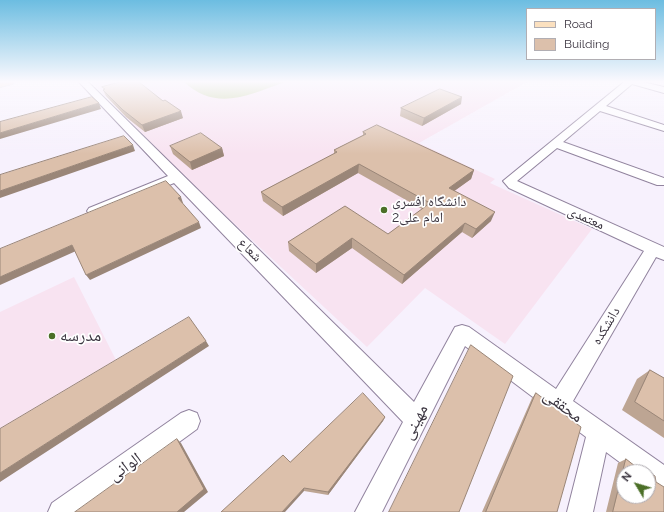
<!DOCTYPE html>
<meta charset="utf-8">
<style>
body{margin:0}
#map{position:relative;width:664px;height:512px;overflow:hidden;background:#f7f1fd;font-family:Raleway,sans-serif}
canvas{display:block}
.legend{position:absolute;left:526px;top:8px;width:130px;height:52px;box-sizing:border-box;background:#fff;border:1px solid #b1aeb3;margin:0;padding:5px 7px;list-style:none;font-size:12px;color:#3b3540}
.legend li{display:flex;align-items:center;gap:8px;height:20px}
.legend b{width:20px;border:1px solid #b1aeb3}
.north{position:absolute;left:616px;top:464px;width:40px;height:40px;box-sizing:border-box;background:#fff;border:1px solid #b1aeb3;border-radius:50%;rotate:308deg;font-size:11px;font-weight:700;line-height:16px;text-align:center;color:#3b3540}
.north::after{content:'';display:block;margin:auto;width:14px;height:18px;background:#4b6f27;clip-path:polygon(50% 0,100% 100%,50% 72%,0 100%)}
</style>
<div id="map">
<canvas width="664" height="512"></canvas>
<ul class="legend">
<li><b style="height:5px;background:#fbe0bf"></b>Road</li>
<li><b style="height:11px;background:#dcc0ab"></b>Building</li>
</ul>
<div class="north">N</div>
</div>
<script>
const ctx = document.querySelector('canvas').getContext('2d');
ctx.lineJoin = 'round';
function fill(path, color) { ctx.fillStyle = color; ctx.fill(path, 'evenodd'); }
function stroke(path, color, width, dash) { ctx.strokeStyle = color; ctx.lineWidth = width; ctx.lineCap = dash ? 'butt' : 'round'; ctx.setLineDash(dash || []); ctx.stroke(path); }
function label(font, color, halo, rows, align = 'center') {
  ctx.font = font + ' Raleway,"Noto Naskh Arabic",sans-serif'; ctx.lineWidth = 3.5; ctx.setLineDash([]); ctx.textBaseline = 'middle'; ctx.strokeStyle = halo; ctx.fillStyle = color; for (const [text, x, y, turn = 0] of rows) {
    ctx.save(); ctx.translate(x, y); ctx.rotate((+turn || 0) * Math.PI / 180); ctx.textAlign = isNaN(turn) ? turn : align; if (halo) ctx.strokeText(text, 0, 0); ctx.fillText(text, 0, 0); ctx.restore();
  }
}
fill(new Path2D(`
 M 91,82 L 527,82 L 419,143 L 495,179 L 490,183 L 592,229 L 505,344 L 425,288 L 367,347 L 198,190 Z
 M 74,277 L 116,360 L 0,429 L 0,312 Z`), '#f8e3f1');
fill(new Path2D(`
 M 184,82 L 285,82 C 248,95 217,112 184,82 Z`), '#becd92');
const minor = new Path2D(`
 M 79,82 L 88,82 L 414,402 L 455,327 L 462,325 L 469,327 L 556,389 L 644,251 L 509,188 L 503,181 L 624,82 L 643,82 L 664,87 L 664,93 L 632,84 L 606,106 L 664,125 L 664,131 L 600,111 L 563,142 L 664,178 L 664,185 L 657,185 L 557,148 L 517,181 L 664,247 L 664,260 L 656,257 L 573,401 L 664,465 L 664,493 L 648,484 L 648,472 L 633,472 L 606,452 L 593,512 L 567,512 L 586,437 L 465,346 L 382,512 L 355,512 L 403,422 L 174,183 L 99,214 L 89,214 L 87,211 L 89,208 L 168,176 Z
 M 189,410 L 197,413 L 200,421 L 197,429 L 83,512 L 48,512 L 52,503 L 181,413 Z`);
const major = new Path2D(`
 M 0,82 L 14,82 L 12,84 L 0,87 Z`);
stroke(minor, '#91839e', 2);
stroke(major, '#d4d3d5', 2);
fill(minor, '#fff');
fill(major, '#fbe0bf');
fill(new Path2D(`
 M 102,87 L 183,118 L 145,132 L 126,117 L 106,96 L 103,90 L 104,89 Z
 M 461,104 L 422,126 L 400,116 L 401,108 Z
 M 363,132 L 474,170 L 471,179 L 454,191 L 491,221 L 472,238 L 462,232 L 402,284 L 352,248 L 316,273 L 289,251 L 288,242 L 388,234 L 422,209 L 358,173 L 283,216 L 263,201 L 261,192 L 334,154 L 334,150 L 363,135 Z
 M 170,146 L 222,148 L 224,156 L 192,170 L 173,154 Z
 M 650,370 L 664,378 L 664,438 L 622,410 L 637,379 Z
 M 536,393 L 557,512 L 482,512 L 532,398 Z
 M 385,417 L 383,421 L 328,495 L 304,491 L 290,462 Z
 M 626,459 L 656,482 L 664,512 L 606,512 L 618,463 Z`), '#bda593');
fill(new Path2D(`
 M 462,97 L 461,104 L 422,126 L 424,118 Z
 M 99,103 L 101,109 L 0,139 L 0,133 Z
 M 181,111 L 183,118 L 145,132 L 142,125 Z
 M 133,145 L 135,151 L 0,198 L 0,191 Z
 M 222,148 L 224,156 L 192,170 L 190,162 Z
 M 359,164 L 358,173 L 283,216 L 282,207 Z
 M 474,170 L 471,179 L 446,197 L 449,188 Z
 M 181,197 L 183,203 L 180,204 L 178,198 Z
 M 495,212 L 491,221 L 472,238 L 476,229 Z
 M 199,222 L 201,228 L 90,280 L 86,275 Z
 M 465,223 L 462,232 L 402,284 L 404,275 Z
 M 352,238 L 352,248 L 316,273 L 316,264 Z
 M 72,245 L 76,251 L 0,285 L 0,277 Z
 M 206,341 L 209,346 L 0,482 L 0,473 Z
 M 385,417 L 383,421 L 328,495 L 328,492 Z
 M 177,439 L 181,443 L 208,492 L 184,512 L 177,512 Z
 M 304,488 L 304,491 L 285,512 L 282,512 Z`), '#9a8678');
const building = new Path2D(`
 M 120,82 L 139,82 L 163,101 L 165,100 L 181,111 L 142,125 L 123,110 L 103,90 L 105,89 L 102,87 Z
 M 440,89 L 462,97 L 424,118 L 401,108 Z
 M 92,97 L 99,103 L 0,133 L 0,122 Z
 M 377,125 L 474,170 L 449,188 L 495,212 L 476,229 L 465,223 L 404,275 L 352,238 L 316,264 L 288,242 L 345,206 L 388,234 L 430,203 L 359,164 L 282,207 L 261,192 L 337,152 L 334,150 L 366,134 L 363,132 Z
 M 201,133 L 222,148 L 190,162 L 170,146 Z
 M 124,136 L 133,145 L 0,191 L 0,175 Z
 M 166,181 L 181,197 L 178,198 L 199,222 L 86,275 L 72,245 L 0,277 L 0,249 Z
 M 189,317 L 206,341 L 0,473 L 0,429 Z
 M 471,345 L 513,376 L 459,512 L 389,512 Z
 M 650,370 L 664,378 L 664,421 L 635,402 Z
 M 363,393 L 385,417 L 328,492 L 304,488 L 282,512 L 221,512 L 283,455 L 290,462 Z
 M 536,393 L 581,427 L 557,512 L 486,512 Z
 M 177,439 L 204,489 L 177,512 L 75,512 Z
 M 626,459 L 640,470 L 646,470 L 655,476 L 656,482 L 664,487 L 664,512 L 613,512 ZM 624,472 L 648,472 L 648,496 L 624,496 Z`);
fill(building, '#dcc0ab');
stroke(building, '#9a8678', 1);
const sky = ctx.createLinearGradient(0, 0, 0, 154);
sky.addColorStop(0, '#6cbde1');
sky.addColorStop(0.53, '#fbf9fe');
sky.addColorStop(1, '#fbf9fe00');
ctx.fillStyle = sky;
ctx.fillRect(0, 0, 664, 154);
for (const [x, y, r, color] of [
 [384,210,4,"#4b6f27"],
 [52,336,4,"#4b6f27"]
]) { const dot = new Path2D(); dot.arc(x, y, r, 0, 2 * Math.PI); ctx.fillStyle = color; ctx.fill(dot); stroke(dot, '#fff', 1.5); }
label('14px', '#3b3540', '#fff', [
 ["دانشگاه افسری",392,202],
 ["امام علی2",392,218]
], 'left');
label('14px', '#3b3540', '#fff', [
 ["معتمدی",586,218,24],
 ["شعاع",250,250,45],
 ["دانشکده",606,326,-59]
]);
label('17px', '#3b3540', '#fff', [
 ["مدرسه",60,336]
], 'left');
label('17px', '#3b3540', '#fff', [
 ["محققی",563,406,36],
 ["مهینی",415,422,-62],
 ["الوانی",125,467,-35]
]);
</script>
